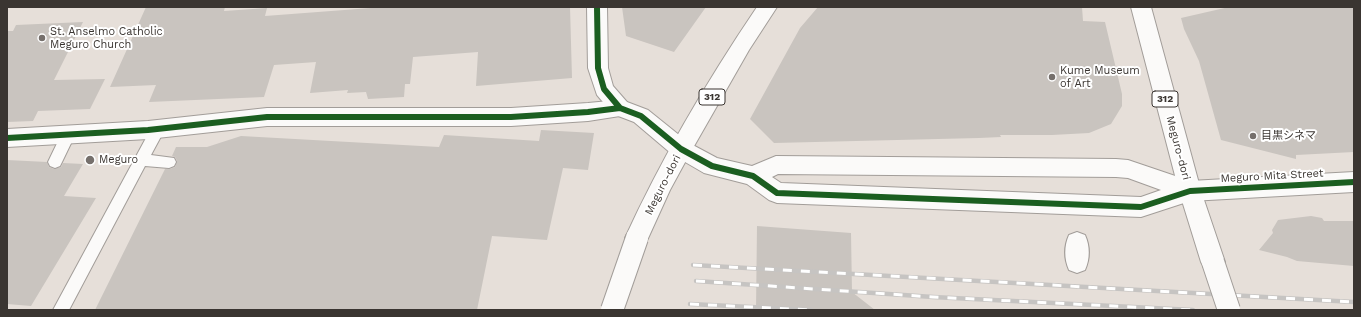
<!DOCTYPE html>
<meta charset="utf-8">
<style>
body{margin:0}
#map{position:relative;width:1361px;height:317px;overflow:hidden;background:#e6dfd9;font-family:"Work Sans",sans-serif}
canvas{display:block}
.frame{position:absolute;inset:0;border:8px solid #3a3531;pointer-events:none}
</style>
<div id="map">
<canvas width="1361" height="317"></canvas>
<div class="frame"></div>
</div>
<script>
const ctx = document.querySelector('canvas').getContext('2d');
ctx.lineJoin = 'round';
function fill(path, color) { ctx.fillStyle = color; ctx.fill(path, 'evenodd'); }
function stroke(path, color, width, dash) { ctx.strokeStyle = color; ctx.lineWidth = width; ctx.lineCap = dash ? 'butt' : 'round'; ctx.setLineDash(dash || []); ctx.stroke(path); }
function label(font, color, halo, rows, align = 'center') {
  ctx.font = font + ' "Work Sans","Noto Sans JP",sans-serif'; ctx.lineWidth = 4; ctx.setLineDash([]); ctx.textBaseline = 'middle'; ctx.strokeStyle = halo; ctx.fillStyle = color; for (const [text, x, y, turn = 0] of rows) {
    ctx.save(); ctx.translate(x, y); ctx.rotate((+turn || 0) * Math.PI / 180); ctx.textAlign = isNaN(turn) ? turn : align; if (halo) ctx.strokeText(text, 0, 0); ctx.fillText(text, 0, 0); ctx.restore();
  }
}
fill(new Path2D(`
 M 146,7 L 225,7 L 224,11 L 267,8 L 265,16 L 384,7 L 570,7 L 572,78 L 476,86 L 478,52 L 413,57 L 410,84 L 405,84 L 404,97 L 368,99 L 366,92 L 347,93 L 348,90 L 310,93 L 316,62 L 274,65 L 264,97 L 149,102 L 156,85 L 110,87 Z
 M 622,7 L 706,7 L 674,52 L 626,36 Z
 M 818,7 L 1082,7 L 1083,21 L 1105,22 L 1122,94 L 1122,106 L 1111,124 L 1089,133 L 1052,135 L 1000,135 L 1001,137 L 979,138 L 774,143 L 750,119 L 800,28 Z
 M 1229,7 L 1354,7 L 1354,152 L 1296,155 L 1296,159 L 1221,140 L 1199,61 L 1184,29 L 1181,18 Z
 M 83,22 L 54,80 L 105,79 L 90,109 L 38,111 L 33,121 L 7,122 L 7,31 L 13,31 L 16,25 Z
 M 541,130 L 594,133 L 588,170 L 563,168 L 547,240 L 492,236 L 477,310 L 95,310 L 165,169 L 170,169 L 175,167 L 177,161 L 175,157 L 172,156 L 176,147 L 207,147 L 241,136 L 439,147 L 444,135 L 539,141 Z
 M 7,160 L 47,162 L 49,167 L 54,169 L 61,167 L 63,163 L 83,164 L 64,196 L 96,198 L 31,306 L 7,304 Z
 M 1311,216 L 1322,218 L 1324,221 L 1354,221 L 1354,266 L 1297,261 L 1287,257 L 1259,250 L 1273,233 L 1272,230 L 1278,220 Z
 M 757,226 L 851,233 L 852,292 L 875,310 L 756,310 Z`), '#c9c4bf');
const lane = new Path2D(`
 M 158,123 L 163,125 L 165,129 L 151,155 L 174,158 L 176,162 L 174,166 L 169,168 L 145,166 L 69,310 L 53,310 L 153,125 Z
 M 68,129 L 73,131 L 75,135 L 62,162 L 60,166 L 55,168 L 50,166 L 48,162 L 61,135 L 63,131 Z`);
const street = new Path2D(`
 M 620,100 L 627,102 L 631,108 L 627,114 L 620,116 L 588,121 L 511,126 L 267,126 L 148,139 L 7,147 L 7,129 L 148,121 L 267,108 L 511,108 L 588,103 Z
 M 1077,232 L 1085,235 C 1090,246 1090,259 1085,270 L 1077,273 L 1069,270 C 1064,259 1064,246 1069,235 Z`);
const secondary = new Path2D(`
 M 587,7 L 607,7 L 608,68 L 613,86 L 627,102 L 648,110 L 689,143 L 717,158 L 752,166 L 776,156 L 1116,159 L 1128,160 L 1190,181 L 1354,172 L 1354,192 L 1190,201 L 1141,217 L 777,203 L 769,200 L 747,184 L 704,173 L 673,155 L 634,122 L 613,114 L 597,95 L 588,68 ZM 778,174 L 1116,177 L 1128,178 L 1161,190 L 1141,197 L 781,183 L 772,177 Z`);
const primary = new Path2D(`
 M 757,7 L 777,7 L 749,50 L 689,155 L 670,190 L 645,245 L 637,249 L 629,245 L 625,238 C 662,157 707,81 757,7 Z
 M 1131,7 L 1151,7 L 1201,191 L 1225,262 L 1221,270 L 1213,273 L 1205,270 L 1201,262 L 1179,191 Z`);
stroke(lane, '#a29d99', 2);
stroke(street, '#a29d99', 2);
stroke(secondary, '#a29d99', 2);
stroke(primary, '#a29d99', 2);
fill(lane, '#fbfaf9');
fill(street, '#fbfaf9');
fill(secondary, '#fbfaf9');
fill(primary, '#fbfaf9');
const rail = new Path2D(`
 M 693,265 L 1354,302
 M 696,281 L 933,297 L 1193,310
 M 690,304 L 811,310`);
stroke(rail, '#c6c4c2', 4.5);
stroke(rail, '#fff', 3, [9]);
const primaryBridge = new Path2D(`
 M 1213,262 L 1229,310
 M 612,310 L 637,238`);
stroke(primaryBridge, '#a29d99', 24, []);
stroke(primaryBridge, '#fbfaf9', 22);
stroke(new Path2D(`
 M 597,7 L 598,68 L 604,89 L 620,108 L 641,116 L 681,149 L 712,166 L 753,176 L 777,193 L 1141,207 L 1190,191 L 1354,182
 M 7,138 L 148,130 L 267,117 L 511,117 L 588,112 L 620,108`), '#1b5e20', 6);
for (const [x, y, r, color] of [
 [42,38,4,"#76706c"],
 [1052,77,4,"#76706c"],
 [1253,136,4,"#76706c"],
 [90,160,5,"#76706c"]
]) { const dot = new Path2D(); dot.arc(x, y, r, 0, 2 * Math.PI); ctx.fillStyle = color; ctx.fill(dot); stroke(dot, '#fff', 1.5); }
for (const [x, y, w] of [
 [712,97,26],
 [1165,99,26]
]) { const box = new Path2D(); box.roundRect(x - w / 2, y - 8, w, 16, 3); ctx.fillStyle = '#fff'; ctx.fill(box); stroke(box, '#3a3531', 1); }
label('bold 10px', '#3a3531', null, [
 ["312",712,97],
 ["312",1165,99]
]);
label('11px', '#3a3531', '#fff', [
 ["St. Anselmo Catholic",50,32],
 ["Meguro Church",50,45],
 ["Kume Museum",1060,71],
 ["of Art",1060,84],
 ["目黒シネマ",1261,136],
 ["Meguro",99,160]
], 'left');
label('11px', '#3a3531', '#fff', [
 ["Meguro-dori",1178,148,75],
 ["Meguro Mita Street",1272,176,-3],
 ["Meguro-dori",663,185,-63]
]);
</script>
